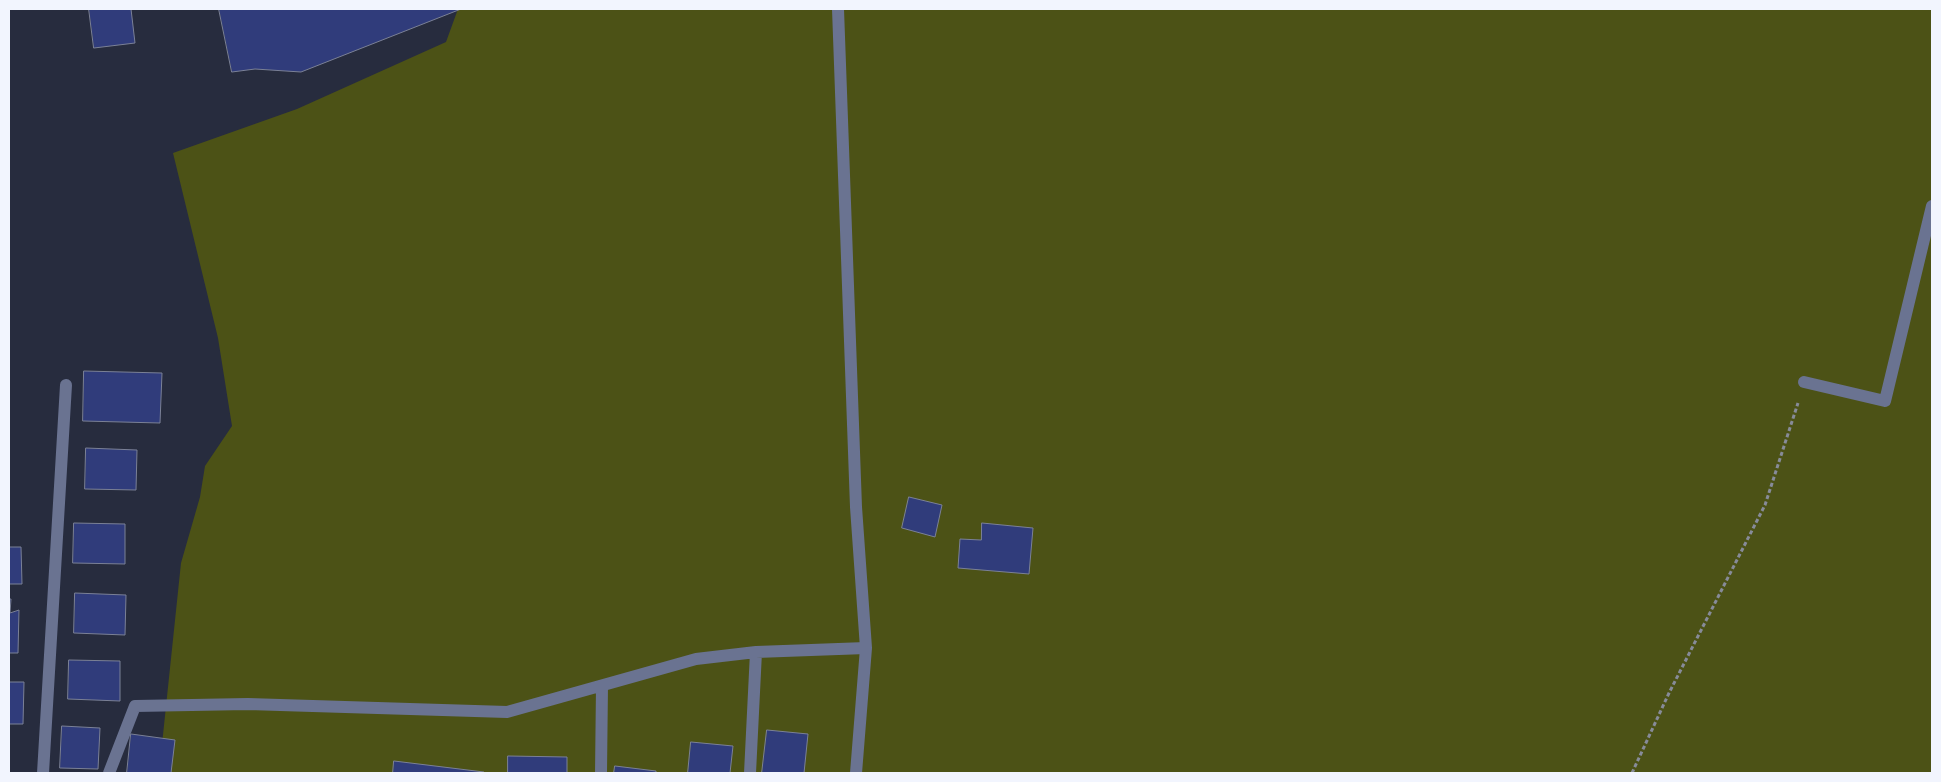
<!DOCTYPE html>
<style>
body{margin:0}
#map{position:relative;width:1941px;height:782px;overflow:hidden;background:#272c3e;font-family:"Exo 2",sans-serif}
canvas{display:block}
.frame{position:absolute;inset:0;border:10px solid #f2f5fe;pointer-events:none}
</style>
<div id="map">
<canvas width="1941" height="782"></canvas>
<div class="frame"></div>
</div>
<script>
const ctx = document.querySelector('canvas').getContext('2d');
ctx.lineJoin = 'round';
function fill(path, color) { ctx.fillStyle = color; ctx.fill(path, 'evenodd'); }
function stroke(path, color, width, dash) { ctx.strokeStyle = color; ctx.lineWidth = width; ctx.lineCap = dash ? 'butt' : 'round'; ctx.setLineDash(dash || []); ctx.stroke(path); }
fill(new Path2D(`
 M 458,9 L 1932,9 L 1932,773 L 159,773 L 181,563 L 200,497 L 205,466 L 232,426 L 218,338 L 173,153 L 297,109 L 446,42 Z`), '#4c5216');
const building = new Path2D(`
 M 89,9 L 131,9 L 135,43 L 94,48 Z
 M 219,9 L 461,9 L 301,72 L 255,69 L 232,72 Z
 M 84,371 L 162,373 L 160,423 L 83,421 Z
 M 86,448 L 137,450 L 136,490 L 85,489 Z
 M 909,497 L 942,505 L 935,537 L 902,528 Z
 M 74,523 L 125,524 L 125,564 L 73,563 Z
 M 982,523 L 1033,528 L 1029,574 L 958,568 L 960,539 L 981,540 Z
 M 9,547 L 21,547 L 22,584 L 9,584 Z
 M 75,593 L 126,595 L 125,635 L 74,633 Z
 M 9,599 L 11,599 L 10,613 L 19,610 L 18,653 L 9,653 Z
 M 69,660 L 120,661 L 120,701 L 68,699 Z
 M 9,682 L 24,682 L 23,724 L 9,724 Z
 M 62,726 L 100,728 L 98,769 L 60,768 Z
 M 767,730 L 808,734 L 804,773 L 762,773 Z
 M 131,734 L 175,740 L 171,773 L 127,773 Z
 M 691,742 L 733,746 L 730,773 L 688,773 Z
 M 508,756 L 567,757 L 567,773 L 508,773 Z
 M 394,761 L 484,772 L 484,773 L 393,773 Z
 M 615,766 L 656,771 L 656,773 L 614,773 Z`);
fill(building, '#303c7b');
stroke(building, '#7b8196', 1);
stroke(new Path2D(`
 M 1632,773 L 1669,693 L 1765,505 L 1798,403`), '#878b99', 3, [4, 2.5]);
stroke(new Path2D(`
 M 838,9 L 856,507 L 866,648 L 856,773
 M 1804,382 L 1885,401 L 1932,206
 M 43,773 L 66,385
 M 109,773 L 135,706 L 248,704 L 507,712 L 696,659 L 756,652 L 866,648
 M 601,773 L 602,686
 M 750,773 L 756,652`), '#6a7391', 12);
</script>
